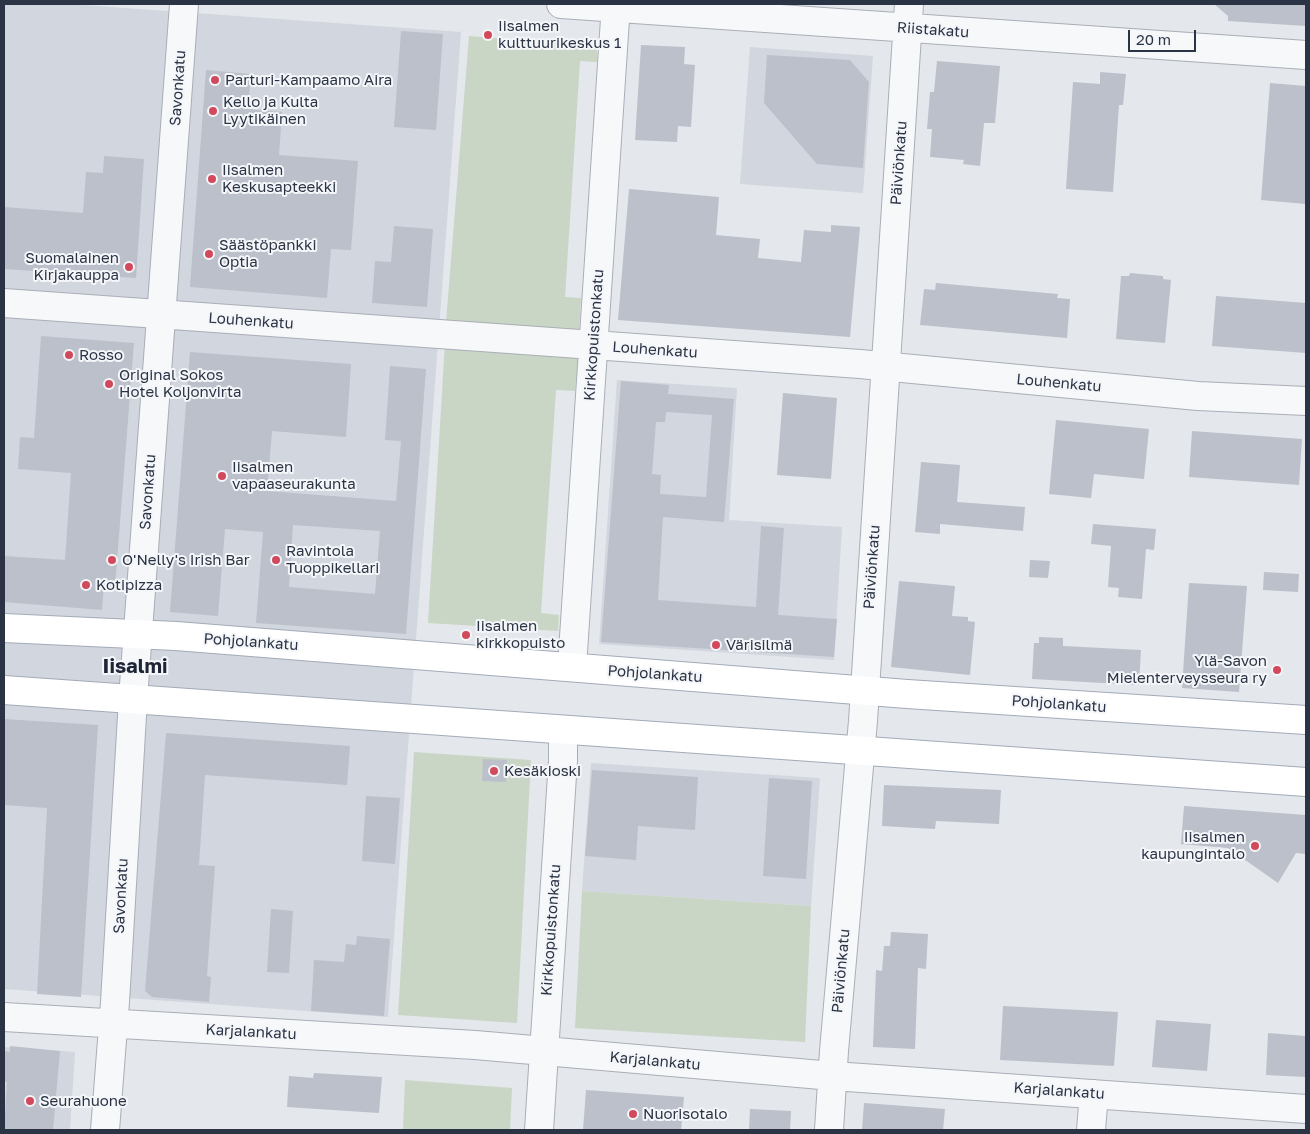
<!DOCTYPE html>
<meta charset="utf-8">
<style>
body{margin:0}
#map{position:relative;width:1310px;height:1134px;overflow:hidden;background:#e4e7ec;font-family:"Golos Text",sans-serif}
canvas{display:block}
.frame{position:absolute;inset:0;border:5px solid #2b3445;pointer-events:none}
.scale{position:absolute;left:1128px;top:30px;width:68px;height:22px;box-sizing:border-box;border:2px solid #2b3445;border-top:0;padding-left:6px;font-size:15px;line-height:18px;white-space:nowrap;color:#2b3445;-webkit-text-stroke:4px #f4f6f9;paint-order:stroke}
</style>
<div id="map">
<canvas width="1310" height="1134"></canvas>
<div class="frame"></div>
<div class="scale">20 m</div>
</div>
<script>
const ctx = document.querySelector('canvas').getContext('2d');
ctx.lineJoin = 'round';
function fill(path, color) { ctx.fillStyle = color; ctx.fill(path, 'evenodd'); }
function stroke(path, color, width, dash) { ctx.strokeStyle = color; ctx.lineWidth = width; ctx.lineCap = dash ? 'butt' : 'round'; ctx.setLineDash(dash || []); ctx.stroke(path); }
function label(font, color, halo, rows, align = 'center') {
  ctx.font = font + ' "Golos Text",sans-serif'; ctx.lineWidth = 4; ctx.setLineDash([]); ctx.textBaseline = 'middle'; ctx.strokeStyle = halo; ctx.fillStyle = color; for (const [text, x, y, turn = 0] of rows) {
    ctx.save(); ctx.translate(x, y); ctx.rotate((+turn || 0) * Math.PI / 180); ctx.textAlign = isNaN(turn) ? turn : align; if (halo) ctx.strokeText(text, 0, 0); ctx.fillText(text, 0, 0); ctx.restore();
  }
}
fill(new Path2D(`
 M 4,4 L 69,4 L 461,32 L 388,1017 L 4,989 Z
 M 750,47 L 873,56 L 863,193 L 740,184 Z
 M 617,380 L 737,388 L 729,520 L 842,527 L 834,660 L 599,644 Z
 M 591,763 L 820,778 L 811,906 L 582,891 Z
 M 4,1047 L 75,1052 L 70,1130 L 4,1130 Z`), '#d2d6de');
fill(new Path2D(`
 M 469,36 L 597,46 L 597,62 L 580,61 L 565,297 L 581,298 L 579,333 L 446,322 Z
 M 445,343 L 579,354 L 575,391 L 556,390 L 541,613 L 559,615 L 558,631 L 428,623 Z
 M 414,752 L 531,760 L 517,1023 L 398,1015 Z
 M 582,891 L 811,906 L 805,1042 L 575,1028 Z
 M 405,1080 L 512,1088 L 510,1130 L 403,1130 Z`), '#c9d6c5');
fill(new Path2D(`
 M 1214,4 L 1306,4 L 1306,26 L 1228,21 L 1228,16 Z
 M 401,31 L 443,34 L 436,130 L 394,127 Z
 M 641,45 L 685,47 L 684,64 L 695,65 L 691,127 L 678,126 L 677,142 L 635,140 Z
 M 767,55 L 850,60 L 869,82 L 863,168 L 817,164 L 764,103 Z
 M 937,61 L 1000,66 L 995,123 L 984,123 L 980,166 L 963,164 L 964,160 L 930,157 L 932,129 L 927,129 L 930,92 L 934,92 Z
 M 206,70 L 251,74 L 248,109 L 282,112 L 279,155 L 358,161 L 351,250 L 331,249 L 327,298 L 190,287 Z
 M 1100,72 L 1126,74 L 1123,105 L 1119,105 L 1113,192 L 1066,189 L 1073,82 L 1100,84 Z
 M 1270,83 L 1306,86 L 1306,204 L 1261,200 Z
 M 104,156 L 144,159 L 136,278 L 4,269 L 4,207 L 83,213 L 86,172 L 103,173 Z
 M 629,189 L 719,197 L 716,235 L 760,239 L 758,258 L 801,262 L 804,230 L 831,232 L 831,225 L 860,227 L 850,337 L 618,320 Z
 M 394,226 L 433,229 L 427,307 L 372,303 L 375,261 L 391,262 Z
 M 1130,273 L 1163,276 L 1163,279 L 1171,280 L 1165,343 L 1116,339 L 1121,276 L 1129,276 Z
 M 936,283 L 1058,294 L 1057,298 L 1070,299 L 1067,338 L 920,325 L 924,289 L 935,290 Z
 M 1216,296 L 1306,303 L 1306,353 L 1212,346 Z
 M 41,336 L 134,343 L 115,587 L 104,586 L 102,610 L 4,602 L 4,556 L 65,560 L 71,473 L 18,469 L 20,437 L 34,438 Z
 M 190,352 L 351,364 L 346,437 L 272,431 L 267,491 L 396,501 L 401,441 L 385,440 L 390,366 L 426,369 L 406,634 L 256,623 L 263,532 L 225,529 L 218,616 L 170,612 ZM 293,525 L 380,531 L 375,594 L 289,587 Z
 M 621,381 L 669,385 L 668,394 L 734,399 L 724,522 L 663,517 L 658,600 L 756,607 L 761,526 L 784,528 L 778,615 L 837,619 L 834,657 L 601,642 ZM 666,412 L 712,415 L 706,497 L 660,494 L 661,475 L 652,474 L 656,422 L 665,422 Z
 M 783,393 L 837,398 L 831,479 L 777,475 Z
 M 1056,420 L 1149,429 L 1144,479 L 1094,474 L 1091,498 L 1049,494 Z
 M 1192,431 L 1302,439 L 1299,485 L 1189,477 Z
 M 921,462 L 960,465 L 957,502 L 1025,507 L 1023,531 L 940,524 L 940,534 L 915,532 Z
 M 1093,524 L 1156,529 L 1154,550 L 1146,549 L 1142,599 L 1118,597 L 1119,588 L 1108,587 L 1111,546 L 1091,544 Z
 M 1030,560 L 1050,561 L 1048,578 L 1029,577 Z
 M 1264,572 L 1299,574 L 1298,592 L 1263,590 Z
 M 899,581 L 955,586 L 952,616 L 968,617 L 968,621 L 975,622 L 970,675 L 891,667 Z
 M 1189,583 L 1247,586 L 1239,692 L 1182,688 Z
 M 1039,637 L 1063,638 L 1063,646 L 1141,650 L 1139,685 L 1032,679 L 1034,643 L 1039,643 Z
 M 4,719 L 98,725 L 81,997 L 37,994 L 47,808 L 4,805 Z
 M 166,733 L 350,746 L 347,785 L 205,775 L 199,865 L 215,866 L 207,976 L 211,977 L 209,1002 L 152,997 L 145,991 Z
 M 483,759 L 507,760 L 506,782 L 482,781 Z
 M 592,770 L 698,777 L 695,830 L 638,826 L 636,860 L 585,856 Z
 M 769,778 L 812,781 L 806,879 L 763,876 Z
 M 884,785 L 1001,790 L 999,824 L 936,821 L 935,829 L 882,826 Z
 M 366,796 L 400,798 L 395,864 L 362,861 Z
 M 1184,806 L 1306,815 L 1306,854 L 1296,853 L 1278,883 L 1228,848 L 1181,844 Z
 M 271,909 L 293,911 L 289,973 L 267,972 Z
 M 891,932 L 928,934 L 926,969 L 918,968 L 915,1049 L 873,1047 L 876,970 L 882,971 L 884,946 L 890,946 Z
 M 357,936 L 390,939 L 384,1016 L 311,1011 L 314,960 L 344,962 L 346,944 L 356,945 Z
 M 1003,1006 L 1118,1012 L 1114,1066 L 1000,1060 Z
 M 1156,1020 L 1211,1024 L 1207,1071 L 1152,1067 Z
 M 1268,1033 L 1306,1036 L 1306,1077 L 1266,1075 Z
 M 10,1046 L 60,1051 L 53,1130 L 4,1130 L 7,1082 L 4,1081 L 4,1051 L 10,1052 Z
 M 314,1073 L 382,1077 L 379,1113 L 287,1107 L 289,1076 L 313,1078 Z
 M 586,1090 L 684,1097 L 681,1130 L 583,1130 Z
 M 864,1103 L 945,1109 L 943,1130 L 862,1130 Z
 M 750,1109 L 791,1111 L 790,1130 L 749,1130 Z`), '#bbc0ca');
const minor = new Path2D(`
 M 561,4 L 1306,55
 M 4,303 L 860,364 L 1198,396 L 1306,401
 M 572,667 L 616,4
 M 4,1017 L 475,1045 L 833,1076 L 1306,1109
 M 105,1130 L 115,1002 L 133,699 L 184,4
 M 539,1130 L 563,760 L 563,730
 M 829,1130 L 834,1051 L 863,721 L 909,4
 M 1091,1130 L 1094,1094`);
const major = new Path2D(`
 M 4,628 L 176,636 L 907,694 L 1306,720
 M 4,690 L 1306,782`);
stroke(minor, '#a9aeb7', 30);
stroke(major, '#a3abb8', 30);
stroke(minor, '#f7f8fa', 28);
stroke(major, '#fff', 28);
for (const [x, y, r, color] of [
 [488,35,5,"#d1495b"],
 [215,80,5,"#d1495b"],
 [213,111,5,"#d1495b"],
 [212,179,5,"#d1495b"],
 [209,254,5,"#d1495b"],
 [129,267,5,"#d1495b"],
 [69,355,5,"#d1495b"],
 [109,384,5,"#d1495b"],
 [222,476,5,"#d1495b"],
 [112,560,5,"#d1495b"],
 [276,560,5,"#d1495b"],
 [86,585,5,"#d1495b"],
 [466,635,5,"#d1495b"],
 [716,645,5,"#d1495b"],
 [1277,670,5,"#d1495b"],
 [494,771,5,"#d1495b"],
 [1255,846,5,"#d1495b"],
 [30,1101,5,"#d1495b"],
 [633,1114,5,"#d1495b"]
]) { const dot = new Path2D(); dot.arc(x, y, r, 0, 2 * Math.PI); ctx.fillStyle = color; ctx.fill(dot); stroke(dot, '#f4f6f9', 2); }
label('15px', '#2b3445', '#f4f6f9', [
 ["Iisalmen",498,26],
 ["kulttuurikeskus 1",498,43],
 ["Parturi-Kampaamo Aira",225,80],
 ["Kello ja Kulta",223,102],
 ["Lyytikäinen",223,119],
 ["Iisalmen",222,170],
 ["Keskusapteekki",222,187],
 ["Säästöpankki",219,245],
 ["Optia",219,262],
 ["Suomalainen",119,258,"right"],
 ["Kirjakauppa",119,275,"right"],
 ["Rosso",79,355],
 ["Original Sokos",119,375],
 ["Hotel Koljonvirta",119,392],
 ["Iisalmen",232,467],
 ["vapaaseurakunta",232,484],
 ["Ravintola",286,551],
 ["Tuoppikellari",286,568],
 ["O'Nelly's Irish Bar",122,560],
 ["Kotipizza",96,585],
 ["Iisalmen",476,626],
 ["kirkkopuisto",476,643],
 ["Värisilmä",726,645],
 ["Ylä-Savon",1267,661,"right"],
 ["Mielenterveysseura ry",1267,678,"right"],
 ["Kesäkioski",504,771],
 ["Iisalmen",1245,837,"right"],
 ["kaupungintalo",1245,854,"right"],
 ["Seurahuone",40,1101],
 ["Nuorisotalo",643,1114]
], 'left');
label('15px', '#2b3445', '#f4f6f9', [
 ["Riistakatu",933,30,4],
 ["Savonkatu",178,88,-86],
 ["Päiviönkatu",899,163,-86],
 ["Louhenkatu",251,321,4],
 ["Kirkkopuistonkatu",594,335,-86],
 ["Louhenkatu",655,350,4],
 ["Louhenkatu",1059,383,5],
 ["Savonkatu",148,492,-86],
 ["Päiviönkatu",872,567,-86],
 ["Pohjolankatu",251,642,4],
 ["Pohjolankatu",655,674,4],
 ["Pohjolankatu",1059,704,4],
 ["Savonkatu",121,896,-87],
 ["Kirkkopuistonkatu",551,930,-86],
 ["Päiviönkatu",841,971,-85],
 ["Karjalankatu",251,1032,3],
 ["Karjalankatu",655,1061,5],
 ["Karjalankatu",1059,1091,4]
]);
label('bold 20px', '#1d2536', '#f4f6f9', [
 ["Iisalmi",135,667]
]);
</script>
